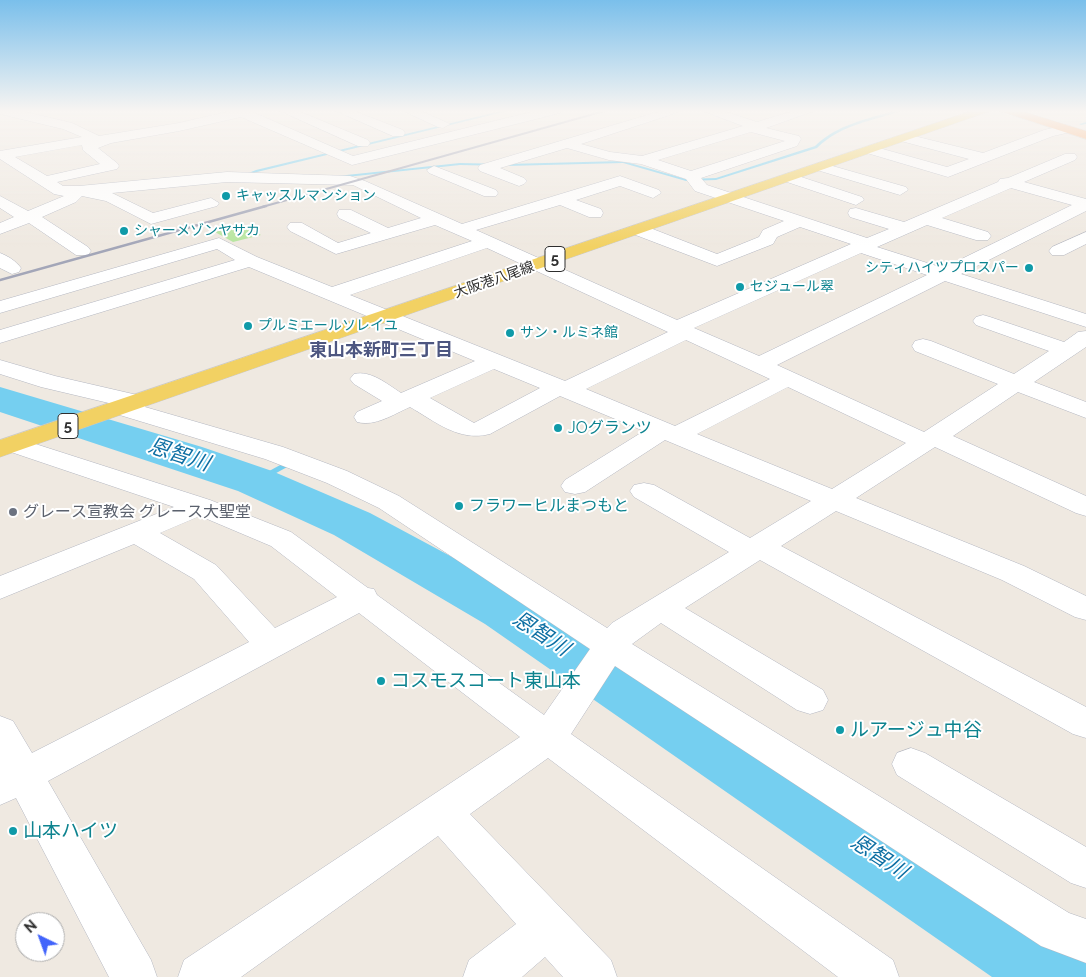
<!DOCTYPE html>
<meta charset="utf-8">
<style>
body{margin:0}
#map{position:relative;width:1086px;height:977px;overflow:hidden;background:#efe9e1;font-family:Raleway,sans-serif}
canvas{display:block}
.north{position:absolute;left:15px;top:912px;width:50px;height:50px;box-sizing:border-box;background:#fff;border:1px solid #ababab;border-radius:50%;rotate:318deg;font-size:14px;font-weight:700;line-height:20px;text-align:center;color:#2e2e2e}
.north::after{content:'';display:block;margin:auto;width:18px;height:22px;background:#4264fb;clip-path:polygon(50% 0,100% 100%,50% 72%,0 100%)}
</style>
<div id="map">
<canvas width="1086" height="977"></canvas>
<div class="north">N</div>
</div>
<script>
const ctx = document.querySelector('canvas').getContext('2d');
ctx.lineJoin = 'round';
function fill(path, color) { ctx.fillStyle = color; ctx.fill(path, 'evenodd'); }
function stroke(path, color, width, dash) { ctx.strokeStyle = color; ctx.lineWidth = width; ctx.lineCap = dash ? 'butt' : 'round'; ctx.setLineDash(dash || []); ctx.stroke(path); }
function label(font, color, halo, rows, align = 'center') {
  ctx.font = font + ' Raleway,"Noto Sans JP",sans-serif'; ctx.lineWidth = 4; ctx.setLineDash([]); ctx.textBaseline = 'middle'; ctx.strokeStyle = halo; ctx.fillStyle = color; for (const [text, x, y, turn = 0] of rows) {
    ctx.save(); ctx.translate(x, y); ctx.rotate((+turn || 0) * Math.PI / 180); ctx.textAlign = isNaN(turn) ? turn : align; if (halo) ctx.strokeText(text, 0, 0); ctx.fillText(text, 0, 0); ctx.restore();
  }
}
fill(new Path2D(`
 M 241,225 L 261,235 L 233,242 L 215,232 Z`), '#b6e59e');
fill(new Path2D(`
 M 505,110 L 512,110 L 257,172 L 243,177 L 241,176 L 256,170 Z
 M 897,110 L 903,110 C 872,122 843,123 817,148 L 716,180 L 686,181 L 623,163 L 506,166 L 460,165 L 337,178 L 335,177 L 337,176 L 460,163 L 506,164 L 623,161 L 686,179 L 716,178 L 815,146 C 838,124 867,119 897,110 Z
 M 1086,122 L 1086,124 L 1081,125 L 1079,124 Z
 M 282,464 L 285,464 L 289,466 L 258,483 L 255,483 L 251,481 Z`), '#75cff0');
fill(new Path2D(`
 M 0,387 L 202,447 L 272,471 L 370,513 L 525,596 L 1086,946 L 1086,977 L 992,977 L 485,624 L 334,535 L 238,491 L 0,412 Z`), '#75cff0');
const minor = new Path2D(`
 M 0,110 L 18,110 L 72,123 L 99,136 L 179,123 L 235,110 L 259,110 L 255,113 L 353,156 L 539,110 L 562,110 L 560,113 L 352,165 L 241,117 L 179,131 L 111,143 L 98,148 L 117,163 L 119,166 L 117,169 L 57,182 L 63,186 L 79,186 L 227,172 L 350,176 L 365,181 L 462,224 L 620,176 L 659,190 L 661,193 L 653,198 L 620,186 L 576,200 L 601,209 L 603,213 L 601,217 L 589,217 L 560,205 L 476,230 L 677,320 L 851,244 L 800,227 L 777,237 L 773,244 L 717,266 L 633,234 L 630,230 L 633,226 L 645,226 L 717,254 L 759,237 L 763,230 L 784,221 L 695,191 L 686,179 L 641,164 L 609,160 L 567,148 L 500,168 L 524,178 L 527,181 L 524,184 L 519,186 L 480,171 L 478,168 L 480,165 L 664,110 L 685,110 L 581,144 L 610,152 L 642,156 L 743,126 L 700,110 L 720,110 L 757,122 L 796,110 L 817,110 L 766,128 L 799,136 L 801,139 L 797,146 L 701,178 L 707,185 L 867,238 L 889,229 L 850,217 L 848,213 L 850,209 L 856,208 L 904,222 L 998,182 L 1000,179 L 1008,178 L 1065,154 L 1075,154 L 1077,157 L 1075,160 L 1024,182 L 1086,199 L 1086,211 L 961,274 L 1086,314 L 1086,327 L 945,281 L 777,365 L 924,432 L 998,384 L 915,351 L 912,346 L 915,341 L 923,339 L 931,341 L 1014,374 L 1049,351 L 976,325 L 973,321 L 976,317 L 983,315 L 990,317 L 1064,342 L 1078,332 L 1086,331 L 1086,347 L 1034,382 L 1086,402 L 1086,418 L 1018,392 L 953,436 L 1086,496 L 1086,516 L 1076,513 L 935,447 L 856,498 L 1024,566 L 1086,596 L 1086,620 L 1075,617 L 1002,580 L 836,511 L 781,546 L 1086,707 L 1086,738 L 1073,734 L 760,560 L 685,608 L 823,690 L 828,700 L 823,710 L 810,714 L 797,710 L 661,623 L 632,644 L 1069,913 L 1086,919 L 1086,963 L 1041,946 L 615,666 L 571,734 L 893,960 L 899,977 L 838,977 L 548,758 L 470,814 L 611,960 L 617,977 L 563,977 L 545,957 L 522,977 L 463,977 L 469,960 L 516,924 L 438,836 L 241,977 L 178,977 L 184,960 L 520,737 L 359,613 L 48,781 L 151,960 L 157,977 L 109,977 L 16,798 L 0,805 L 0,716 L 13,721 L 32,753 L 249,642 L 194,579 L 134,544 L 0,599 L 0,576 L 174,507 L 5,450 L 1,445 L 5,440 L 14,437 L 23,440 L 210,500 L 291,532 L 368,588 L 374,589 L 377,595 L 544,715 L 590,649 L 379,508 L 327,483 L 265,459 L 113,413 L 110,408 L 113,404 L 41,387 L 0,374 L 0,360 L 55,376 L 146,397 L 149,402 L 145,407 L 283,447 L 347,471 L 399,496 L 607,628 L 612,623 L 729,552 L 634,497 L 630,491 L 634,485 L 644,483 L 654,485 L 750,538 L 811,501 L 665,440 L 585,492 L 575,494 L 565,492 L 561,486 L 565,480 L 644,431 L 560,396 L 490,434 C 459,442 436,422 410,407 C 394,414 375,427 357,422 L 354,417 L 357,412 L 382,401 L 354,384 L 350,379 L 354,374 C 371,370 387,384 401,393 L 475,361 L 249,267 L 0,343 L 0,330 L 235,260 L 217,249 L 0,313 L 0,301 L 219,238 L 257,257 L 332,287 L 472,241 L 435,225 L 336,254 L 290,231 L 287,227 L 290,223 L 302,223 L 338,243 L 371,233 L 339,218 L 337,214 L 339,210 L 351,210 L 388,228 L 421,218 L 353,185 L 227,182 L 112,193 L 153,213 L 211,198 L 219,203 L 217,206 L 151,224 L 106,201 L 82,196 L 76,202 L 42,217 L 88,247 L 91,251 L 88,255 L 76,255 L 29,223 L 0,234 L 0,223 L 14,217 L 0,208 L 0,196 L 28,211 L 64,196 L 54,194 L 0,159 L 0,151 L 82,137 L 63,129 L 0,114 ZM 751,132 L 785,141 L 691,171 L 658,160 ZM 82,145 L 83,150 L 100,164 L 47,176 L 15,157 ZM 1011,188 L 1072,205 L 943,268 L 877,247 L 927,225 L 976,240 L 988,240 L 991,236 L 988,232 L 942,218 ZM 487,248 L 668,332 L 565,381 L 350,295 ZM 861,253 L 927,275 L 759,356 L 694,328 ZM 686,340 L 770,379 L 675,426 L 586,389 ZM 494,369 L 540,388 L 474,423 L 430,398 ZM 788,387 L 906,443 L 832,489 L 697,434 ZM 200,516 L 271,546 L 337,597 L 275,628 L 216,565 L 160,533 Z
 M 278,110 L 296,110 L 368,140 L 370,143 L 368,146 L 358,146 Z
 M 334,110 L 352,110 L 403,130 L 405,133 L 403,136 L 393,136 Z
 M 401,110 L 419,110 L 450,124 L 443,128 L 438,127 Z
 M 1066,125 L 1071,126 L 1073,129 L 1071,132 L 1053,136 L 948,177 L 867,153 L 865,150 L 872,146 L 947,167 L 969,159 L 901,141 L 899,138 L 906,134 L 983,153 L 1044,130 Z
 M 822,163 L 906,187 L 908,190 L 900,195 L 817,170 L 815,167 L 817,164 Z
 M 434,166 L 496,190 L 498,193 L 496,196 L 484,196 L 429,173 L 427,170 Z
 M 789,173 L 862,197 L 864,200 L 856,205 L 784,181 L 781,178 L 784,175 Z
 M 1086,232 L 1086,244 L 1064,255 L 1052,255 L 1049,251 L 1052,247 Z
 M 0,253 C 8,256 16,261 21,268 L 19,272 L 12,274 L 0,268 Z
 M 911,748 L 925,753 L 1086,847 L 1086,888 L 1071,883 L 897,775 L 892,764 L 897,753 Z`);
const major = new Path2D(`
 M 974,110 L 993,110 L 0,457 L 0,440 Z`);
const highway = new Path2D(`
 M 997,110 L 1018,110 L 1086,131 L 1086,139 Z`);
stroke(minor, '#b4b7c1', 1);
stroke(major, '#c9c9c9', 1);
stroke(highway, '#c9c9c9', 1);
fill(minor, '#fff');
fill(major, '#f2d163');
fill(highway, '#ffa35c');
stroke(new Path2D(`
 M 262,207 L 608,110`), '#a3a6b8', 2);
stroke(new Path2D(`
 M 0,280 L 266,206`), '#a3a6b8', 2.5);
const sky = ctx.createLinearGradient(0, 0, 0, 247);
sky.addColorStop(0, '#7abfeb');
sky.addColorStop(0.45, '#f8f5f2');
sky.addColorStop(1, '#f8f5f200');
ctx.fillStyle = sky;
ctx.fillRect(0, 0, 1086, 247);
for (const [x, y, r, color] of [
 [226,196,5,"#0f9aa8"],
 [124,231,5,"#0f9aa8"],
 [1029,268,5,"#0f9aa8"],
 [740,287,5,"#0f9aa8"],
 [248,326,5,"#0f9aa8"],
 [510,333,5,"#0f9aa8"],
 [558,428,5,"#0f9aa8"],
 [459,506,5,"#0f9aa8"],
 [13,512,5,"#6b7280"],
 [381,681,5,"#0f9aa8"],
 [840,730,5,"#0f9aa8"],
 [13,831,5,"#0f9aa8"]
]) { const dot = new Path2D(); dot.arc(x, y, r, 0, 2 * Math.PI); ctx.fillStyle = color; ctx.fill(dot); stroke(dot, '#fff', 2); }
label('14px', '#0d838f', '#fff', [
 ["キャッスルマンション",236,196],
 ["シャーメゾンヤサカ",134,231],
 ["シティハイツプロスパー",1019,268,"right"],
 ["セジュール翠",750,287],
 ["プルミエールソレイユ",258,326],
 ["サン・ルミネ館",520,333]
], 'left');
label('14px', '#2e2e2e', '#fff', [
 ["大阪港八尾線",494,280,-19]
]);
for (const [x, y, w] of [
 [555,259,20],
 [68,426,20]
]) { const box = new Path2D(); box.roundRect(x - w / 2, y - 12.5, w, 25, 4); ctx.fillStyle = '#fff'; ctx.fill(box); stroke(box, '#2e2e2e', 1); }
label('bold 15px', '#2e2e2e', null, [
 ["5",555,259],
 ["5",68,426]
]);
label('16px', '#0d838f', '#fff', [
 ["JOグランツ",568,428],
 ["フラワーヒルまつもと",469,506]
], 'left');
label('16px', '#5b616d', '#fff', [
 ["グレース宣教会 グレース大聖堂",23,512]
], 'left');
label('bold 18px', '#4d5680', '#fff', [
 ["東山本新町三丁目",381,351]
]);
label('19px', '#0d838f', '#fff', [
 ["コスモスコート東山本",391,681],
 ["ルアージュ中谷",850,730],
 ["山本ハイツ",23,831]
], 'left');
label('italic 21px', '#0d6fa3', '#fff', [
 ["恩智川",179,455,18],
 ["恩智川",541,634,33],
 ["恩智川",879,857,33]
]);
</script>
